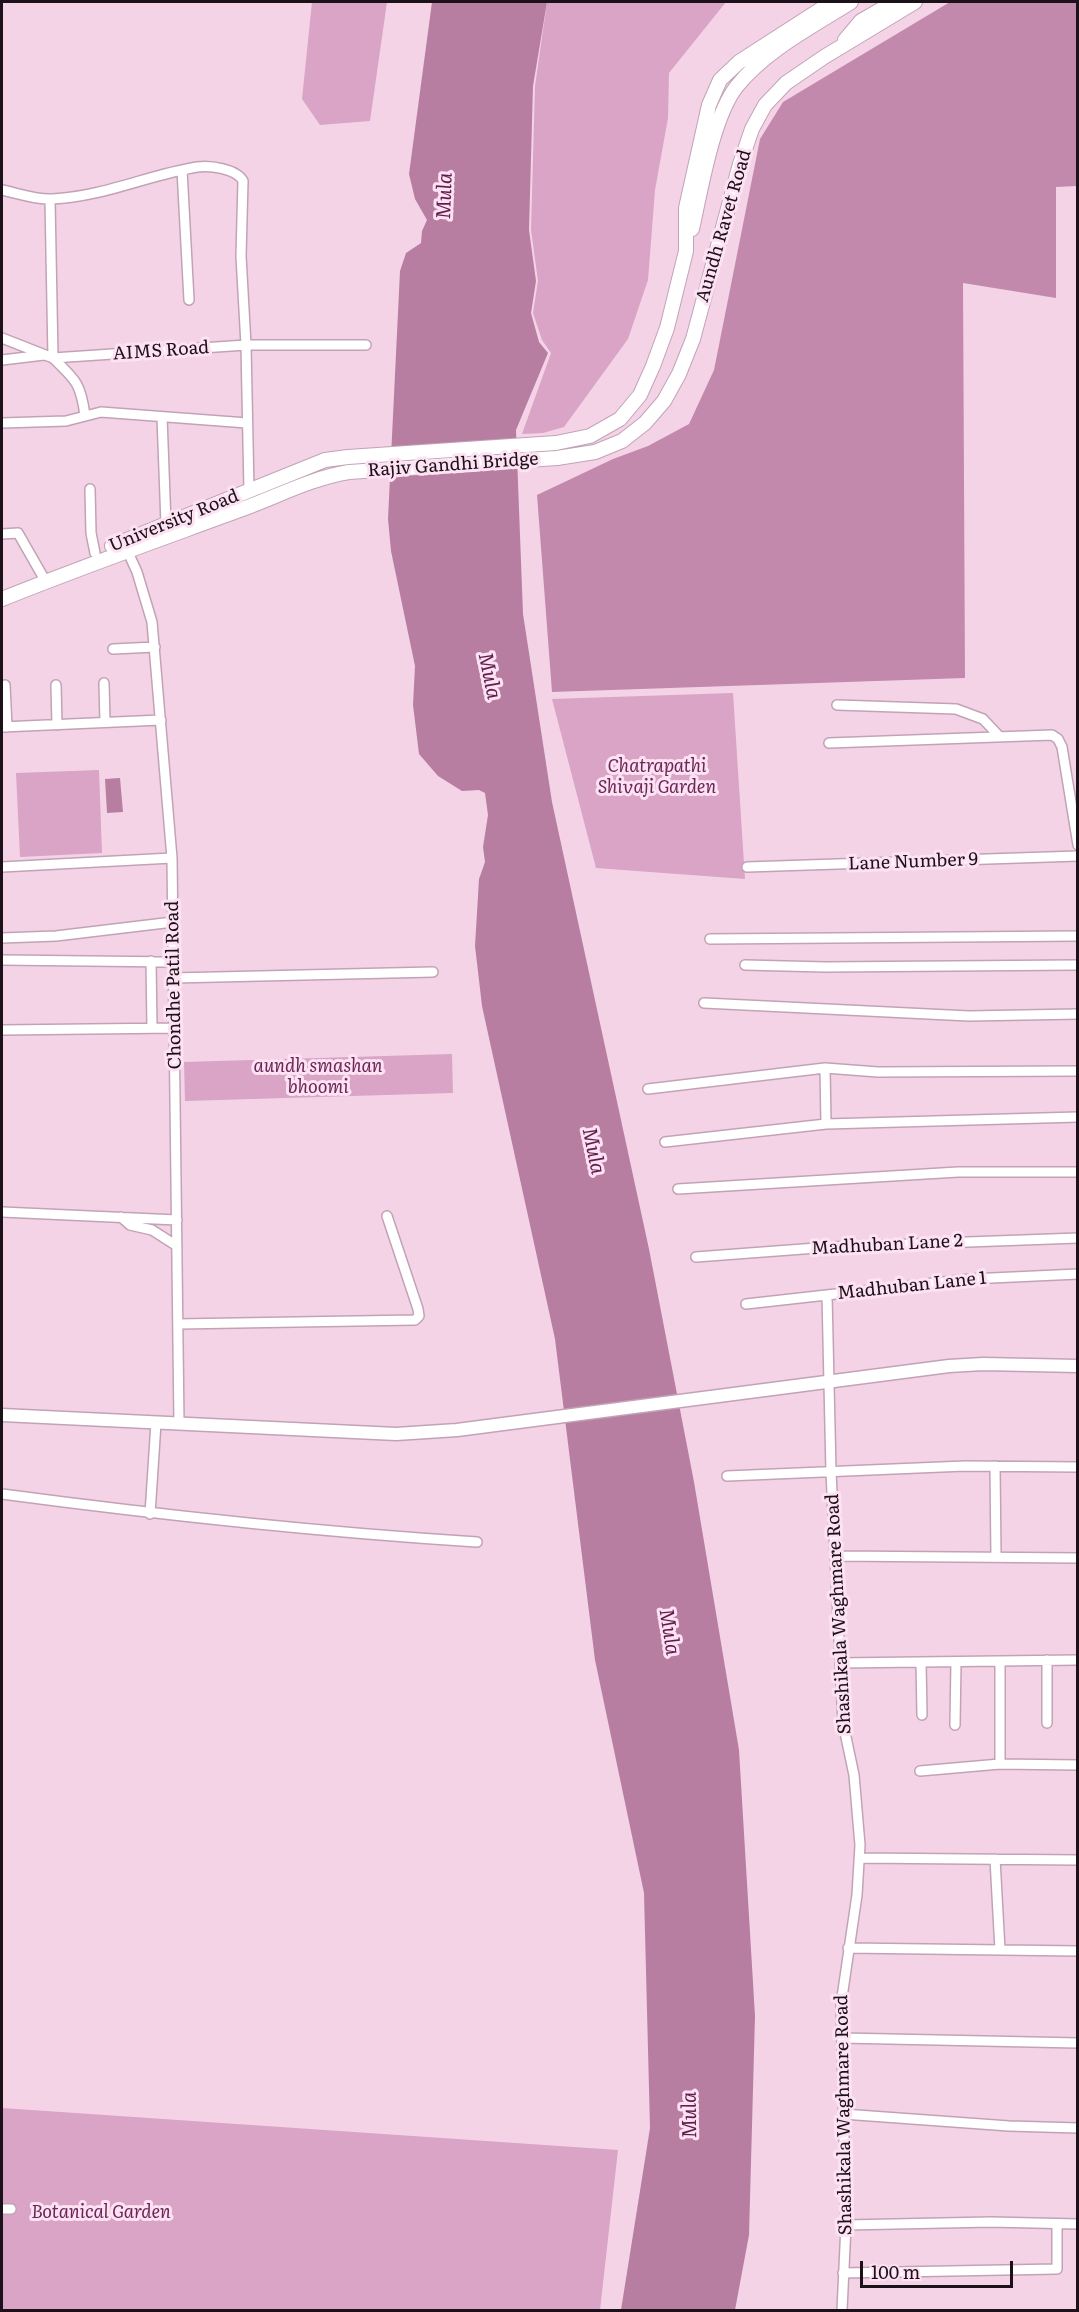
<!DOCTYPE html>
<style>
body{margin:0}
#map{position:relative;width:1079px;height:2312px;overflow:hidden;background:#f4d3e7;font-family:Literata,serif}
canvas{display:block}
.frame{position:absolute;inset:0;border:3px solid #1c1118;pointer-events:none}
.scale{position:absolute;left:860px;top:2261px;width:153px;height:27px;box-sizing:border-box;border:3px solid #1c1118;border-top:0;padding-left:8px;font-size:18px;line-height:21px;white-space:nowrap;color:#1c1118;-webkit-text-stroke:4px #fde2f3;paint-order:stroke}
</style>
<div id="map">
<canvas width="1079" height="2312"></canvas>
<div class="frame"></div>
<div class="scale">100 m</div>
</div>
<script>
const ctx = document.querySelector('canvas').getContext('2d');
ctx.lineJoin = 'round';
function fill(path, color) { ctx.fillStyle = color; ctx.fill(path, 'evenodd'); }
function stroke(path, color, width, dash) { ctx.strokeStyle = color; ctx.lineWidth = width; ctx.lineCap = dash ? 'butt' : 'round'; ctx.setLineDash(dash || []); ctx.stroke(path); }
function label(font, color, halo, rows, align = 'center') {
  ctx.font = font + ' Literata,serif'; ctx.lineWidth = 6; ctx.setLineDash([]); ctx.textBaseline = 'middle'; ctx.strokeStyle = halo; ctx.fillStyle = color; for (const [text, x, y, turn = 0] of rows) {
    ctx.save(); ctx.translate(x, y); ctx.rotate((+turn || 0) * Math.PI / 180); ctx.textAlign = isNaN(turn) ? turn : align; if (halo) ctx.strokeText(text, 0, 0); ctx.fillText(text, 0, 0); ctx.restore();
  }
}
fill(new Path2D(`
 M 312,2 L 387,2 L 370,121 L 320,125 L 302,99 Z
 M 547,2 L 726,2 L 669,73 L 668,118 L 655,190 L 648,280 L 628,339 L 564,427 L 543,433 L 522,434 L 551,353 L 542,340 L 533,313 L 538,281 L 531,230 L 535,86 Z
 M 733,693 L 745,879 L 596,868 L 552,699 Z
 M 99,770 L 102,853 L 20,857 L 16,773 Z
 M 452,1054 L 453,1093 L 185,1101 L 184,1062 Z
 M 2,2108 L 618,2150 L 600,2310 L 2,2310 Z`), '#d9a4c5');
fill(new Path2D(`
 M 950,2 L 1078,2 L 1077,186 L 1056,187 L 1056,298 L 963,283 L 965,678 L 552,692 L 537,495 L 613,459 L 648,446 L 689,424 L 714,370 L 760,139 L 783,102 Z`), '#c289ad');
fill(new Path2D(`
 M 432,2 L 547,2 L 533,86 L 529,230 L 536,281 L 531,313 L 539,342 L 548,353 L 516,430 L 523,614 L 552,802 L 649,1249 L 694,1482 L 739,1750 L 755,2016 L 749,2235 L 735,2310 L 621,2310 L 650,2128 L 644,1893 L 595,1660 L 555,1339 L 482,1006 L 475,946 L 479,879 L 485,862 L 483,847 L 488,815 L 485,793 L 479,790 L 462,791 L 438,776 L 419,754 L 413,705 L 415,666 L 391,551 L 388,519 L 400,271 L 406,253 L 421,243 L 422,231 L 427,220 L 415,199 L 409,174 Z
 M 120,778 L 123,812 L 107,813 L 105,779 Z`), '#b77ea2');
const street = new Path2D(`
 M 182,170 L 189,300
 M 2,190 C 17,193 36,200 52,199 C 102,197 148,175 197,167 C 210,165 237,169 243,181 L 241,256 L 246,345 L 249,491
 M 50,200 L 53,358 C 76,380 81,384 85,416
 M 2,338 L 53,358 L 246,345 L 366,345
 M 2,360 L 44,355
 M 162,417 L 166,524
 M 2,423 L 66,421 L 101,412 L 247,423
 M 90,489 L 91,533 L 95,553
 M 2,534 L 18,533 L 46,582
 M 127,550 L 137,572 L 152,622 L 172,858 L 179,1424
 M 113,649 L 155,647
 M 104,683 L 105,722
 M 5,685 L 7,727
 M 56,685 L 57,725
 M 837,705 L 956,709 L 983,719 L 999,736
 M 2,727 L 161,720
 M 829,743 L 1052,735 L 1058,739 L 1062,747 L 1078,845
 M 2,867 L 172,858
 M 747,867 L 1078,856
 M 2,938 L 56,936 L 173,922
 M 710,939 L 1078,936
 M 2,960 L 174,962
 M 151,961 L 152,1028
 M 745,965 L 825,967 L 1078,965
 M 173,978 L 433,972
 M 704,1003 L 969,1016 L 1078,1014
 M 2,1030 L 175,1028
 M 825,1068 L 826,1124
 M 648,1089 L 825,1068 L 878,1072 L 1078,1071
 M 665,1142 L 826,1124 L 1078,1117
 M 678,1189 L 958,1172 L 1078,1172
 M 2,1212 L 177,1220
 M 121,1217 L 130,1225 L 152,1230 L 177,1246
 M 696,1257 L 830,1247 L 1078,1238
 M 827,1295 L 831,1472 L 843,1723 L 854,1775 L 860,1845 L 857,1895 L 841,2004 L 846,2225 L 842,2310
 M 746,1304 L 970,1279 L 1078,1274
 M 178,1324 L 415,1320 L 419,1316 L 418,1309 L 387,1216
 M 995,1466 L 996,1557
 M 727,1476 L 965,1466 L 1078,1467
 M 2,1494 C 160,1515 318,1532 477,1542
 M 150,1514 L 156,1423
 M 835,1556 L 1078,1558
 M 1047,1660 L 1047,1723
 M 1000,1661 L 1000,1764
 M 921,1662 L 922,1715
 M 840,1663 L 1078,1660
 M 955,1725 L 956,1662
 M 920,1771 L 1000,1764 L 1078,1765
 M 859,1858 L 1078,1860
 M 995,1859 L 1000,1950
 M 848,1948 L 1078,1951
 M 842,2038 L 1078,2043
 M 843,2114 L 1009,2126 L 1078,2128
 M 2,2209 L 11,2209
 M 846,2225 L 991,2222 L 1078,2224
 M 843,2273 L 1057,2269 L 1057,2224`);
const secondary = new Path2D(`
 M 2,1415 L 396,1434 L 457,1430 L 949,1366 L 983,1364 L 1078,1366`);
const primary = new Path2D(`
 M 845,40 L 861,21 L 894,2
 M 692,229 C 701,189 713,116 737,86 C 766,50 813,26 851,2
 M 112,546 L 325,460 L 348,457 L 556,443 L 590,436 L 620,419 L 640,395 L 653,366 L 667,328 L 686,251 L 686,208 L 709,105 L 720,80 L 739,62 L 832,2
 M 2,599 C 79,568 158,540 237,511 C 274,498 311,478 349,472 L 557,458 L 595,452 L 622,441 L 645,423 L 664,401 L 679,374 L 693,339 L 740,164 L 752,129 L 765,105 L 786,83 L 824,57 L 915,2`);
stroke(street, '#c2a3b6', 12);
stroke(secondary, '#c2a3b6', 15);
stroke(primary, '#c2a3b6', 16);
stroke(street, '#fff', 9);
stroke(secondary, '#fff', 12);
stroke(primary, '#fff', 14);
label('18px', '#1c1118', '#fde2f3', [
 ["Aundh Ravet Road",724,226,-74],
 ["AIMS Road",161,351,-4],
 ["Rajiv Gandhi Bridge",453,465,-4],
 ["University Road",174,521,-22],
 ["Lane Number 9",913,862,-2],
 ["Chondhe Patil Road",174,985,-91],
 ["Madhuban Lane 2",887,1245,-3],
 ["Madhuban Lane 1",912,1286,-6],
 ["Shashikala Waghmare Road",839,1614,-93],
 ["Shashikala Waghmare Road",844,2115,-91]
]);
label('italic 18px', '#6b2657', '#fde2f3', [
 ["Chatrapathi",657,767],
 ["Shivaji Garden",657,788],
 ["aundh smashan",318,1067],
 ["bhoomi",318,1088],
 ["Botanical Garden",101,2213]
]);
label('italic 20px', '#611c4d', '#fde2f3', [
 ["Mula",445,196,-88],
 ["Mula",489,676,78],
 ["Mula",593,1151,78],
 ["Mula",669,1632,81],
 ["Mula",690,2115,-91]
]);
</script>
